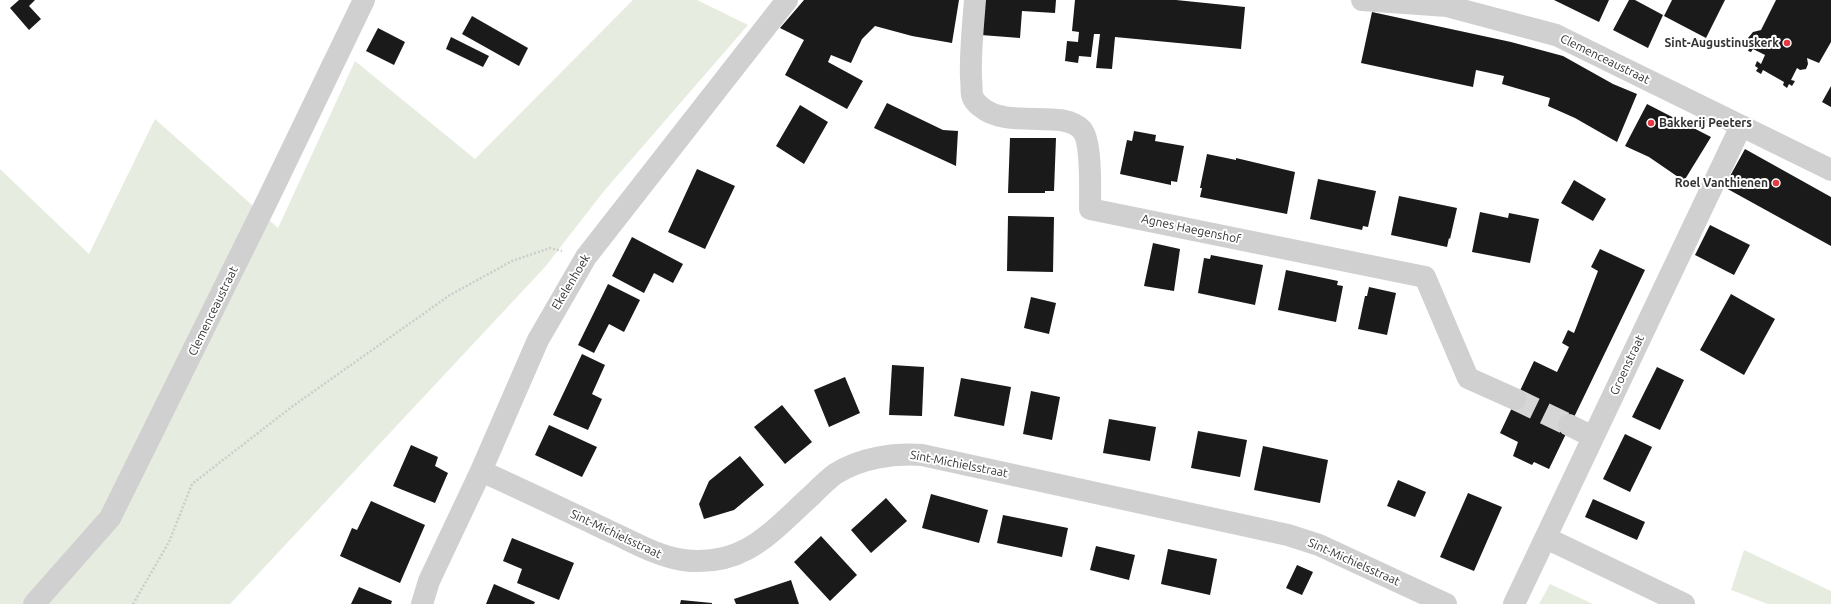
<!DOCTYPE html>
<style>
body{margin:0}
canvas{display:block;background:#fff}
</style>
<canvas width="1831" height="604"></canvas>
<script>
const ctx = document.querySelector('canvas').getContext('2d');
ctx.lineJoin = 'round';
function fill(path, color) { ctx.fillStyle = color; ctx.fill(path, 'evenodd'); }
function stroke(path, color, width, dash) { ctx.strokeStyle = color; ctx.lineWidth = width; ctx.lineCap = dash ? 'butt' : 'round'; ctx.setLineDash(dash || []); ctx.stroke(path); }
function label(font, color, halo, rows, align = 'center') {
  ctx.font = font + ' Ubuntu,sans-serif'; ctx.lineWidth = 4; ctx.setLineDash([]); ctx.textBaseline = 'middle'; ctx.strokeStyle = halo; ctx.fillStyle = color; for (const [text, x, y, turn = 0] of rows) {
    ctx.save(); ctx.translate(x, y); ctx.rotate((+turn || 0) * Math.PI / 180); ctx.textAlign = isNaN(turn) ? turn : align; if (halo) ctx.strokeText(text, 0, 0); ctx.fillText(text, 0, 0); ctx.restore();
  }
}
fill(new Path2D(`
 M 633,0 L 697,0 L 748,25 L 604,191 L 545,267 L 230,604 L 0,604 L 0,169 L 89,254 L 155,119 L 278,228 L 355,61 L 475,159 Z
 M 1744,550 L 1831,591 L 1831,604 L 1768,604 L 1731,590 Z
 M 1550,584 L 1593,604 L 1539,604 Z`), '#e6ecdf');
fill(new Path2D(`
 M 19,0 L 35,0 L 29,6 L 41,19 L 29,30 L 10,8 Z
 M 804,0 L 959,0 L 952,43 L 912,36 L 875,26 L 862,39 L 851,63 L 831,55 L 828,62 L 863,81 L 847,109 L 785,75 L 804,40 L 780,28 Z
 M 983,0 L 1056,0 L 1055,13 L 1022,11 L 1020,38 L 981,35 Z
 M 1075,0 L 1176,0 L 1245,7 L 1241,49 L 1115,37 L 1112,69 L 1096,68 L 1100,34 L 1094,34 L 1091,57 L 1079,56 L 1078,63 L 1065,61 L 1067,41 L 1078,42 L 1079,32 L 1072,31 Z
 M 1554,0 L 1609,0 L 1599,22 Z
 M 1629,0 L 1635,0 L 1663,15 L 1648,48 L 1613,30 Z
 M 1672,0 L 1725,0 L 1706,38 L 1664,16 Z
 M 1776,0 L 1831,0 L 1831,42 L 1819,63 L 1807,58 L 1808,64 L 1806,69 L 1800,70 L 1797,68 L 1791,80 L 1795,81 L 1792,86 L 1789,84 L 1787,88 L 1783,85 L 1784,82 L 1763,70 L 1761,74 L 1756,71 L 1758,68 L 1755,66 L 1757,61 L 1761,64 L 1765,55 L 1753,49 L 1751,52 L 1748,51 L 1750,47 L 1747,44 L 1744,46 L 1743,44 L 1753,32 L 1761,30 Z
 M 1372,12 L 1511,42 L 1563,56 L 1613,84 L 1637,94 L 1617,142 L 1575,118 L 1548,106 L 1550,98 L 1502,84 L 1504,76 L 1476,70 L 1473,87 L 1361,63 Z
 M 472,16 L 528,48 L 519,66 L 462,34 Z
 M 378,28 L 405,42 L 394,65 L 366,51 Z
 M 451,37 L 489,56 L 483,67 L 446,49 Z
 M 1831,86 L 1831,107 L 1822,102 Z
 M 887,103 L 943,130 L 958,131 L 956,166 L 874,128 Z
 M 1647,104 L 1711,137 L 1684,181 L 1649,157 L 1625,146 Z
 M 800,105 L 828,122 L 804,164 L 776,146 Z
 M 1134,131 L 1156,135 L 1155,141 L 1184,146 L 1177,182 L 1171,181 L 1171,185 L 1120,174 L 1127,140 L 1132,141 Z
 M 1010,138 L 1056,138 L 1054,191 L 1045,191 L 1045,193 L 1008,193 Z
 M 1745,149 L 1831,197 L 1831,246 L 1724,187 Z
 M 1207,154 L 1236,160 L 1236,158 L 1295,172 L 1287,214 L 1200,197 L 1202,188 L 1200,188 Z
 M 697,169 L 735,186 L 705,249 L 668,232 Z
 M 1318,179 L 1376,191 L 1368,227 L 1363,226 L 1362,230 L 1310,219 Z
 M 1574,180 L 1606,199 L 1593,221 L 1561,203 Z
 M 1399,196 L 1457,208 L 1450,239 L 1449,238 L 1447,247 L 1391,235 Z
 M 1480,212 L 1508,218 L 1509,213 L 1539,219 L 1530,263 L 1472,252 Z
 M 1008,216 L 1054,217 L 1053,272 L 1007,271 Z
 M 1710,225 L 1750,245 L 1734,275 L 1695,255 Z
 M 632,237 L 683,264 L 673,283 L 654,273 L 644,293 L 612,276 Z
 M 1153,243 L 1180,249 L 1174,291 L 1144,286 Z
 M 1600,249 L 1645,270 L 1549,469 L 1534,462 L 1532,465 L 1513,456 L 1518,442 L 1500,433 L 1534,361 L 1557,372 L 1569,347 L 1562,343 L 1568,330 L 1574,333 L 1598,271 L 1591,267 Z
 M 1211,255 L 1263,265 L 1255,305 L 1198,293 L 1204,258 L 1210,259 Z
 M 1286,270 L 1338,281 L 1337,285 L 1343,286 L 1336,322 L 1278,310 Z
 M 608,284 L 640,300 L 624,332 L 609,324 L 594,353 L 578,345 Z
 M 1369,287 L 1396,293 L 1387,335 L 1358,329 L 1365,296 L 1367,296 Z
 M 1731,294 L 1775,319 L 1744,375 L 1700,350 Z
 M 1031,297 L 1056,303 L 1049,334 L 1024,328 Z
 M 582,354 L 605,365 L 592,394 L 602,399 L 588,430 L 553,415 Z
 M 892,365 L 924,367 L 922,416 L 889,415 Z
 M 1657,367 L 1684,380 L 1660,430 L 1632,417 Z
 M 845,377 L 860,413 L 829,427 L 814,390 Z
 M 961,378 L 1011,387 L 1004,426 L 954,416 Z
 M 1031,391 L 1060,397 L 1052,440 L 1023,434 Z
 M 782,405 L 812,442 L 785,464 L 754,427 Z
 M 1109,419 L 1156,427 L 1150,461 L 1103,453 Z
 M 549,425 L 597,447 L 582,477 L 535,455 Z
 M 1198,431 L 1247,440 L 1240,477 L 1191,468 Z
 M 1625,434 L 1652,447 L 1630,492 L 1603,479 Z
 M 411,445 L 438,457 L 435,466 L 448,473 L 435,503 L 393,486 Z
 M 1263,446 L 1328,460 L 1320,503 L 1254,490 Z
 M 740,456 L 764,485 L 734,510 L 704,519 L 699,504 L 709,481 Z
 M 1398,480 L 1426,492 L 1415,517 L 1387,506 Z
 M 1468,493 L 1502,507 L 1474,571 L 1440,557 Z
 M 931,494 L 988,510 L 979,543 L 922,528 Z
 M 886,498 L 907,521 L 871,553 L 851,530 Z
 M 1593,499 L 1645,522 L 1637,540 L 1585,517 Z
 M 371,501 L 425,525 L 400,583 L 340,556 L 352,528 L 357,530 Z
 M 1003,515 L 1068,528 L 1062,557 L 997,543 Z
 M 821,536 L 857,575 L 830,601 L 794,562 Z
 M 512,538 L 574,563 L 559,600 L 517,583 L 522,569 L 503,561 Z
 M 1096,546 L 1135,555 L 1129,580 L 1090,570 Z
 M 1168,549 L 1217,559 L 1210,595 L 1161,584 Z
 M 1297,565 L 1313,572 L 1302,595 L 1286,588 Z
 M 791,580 L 799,604 L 736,604 L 734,599 Z
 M 494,584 L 535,602 L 534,604 L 486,604 Z
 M 359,587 L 392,601 L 391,604 L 351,604 Z
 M 681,600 L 712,603 L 712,604 L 680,604 Z`), '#1a1a1a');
stroke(new Path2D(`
 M 1515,399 L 1569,425`), '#d6d6d6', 22, [22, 11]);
stroke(new Path2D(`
 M 133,604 L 169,542 L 192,484 L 293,406 L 450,295 L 512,261 L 550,248 L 562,251`), '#cdcdcd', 2.5, [2, 2]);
stroke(new Path2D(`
 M 975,0 C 973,26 970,53 971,79 C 972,84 971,90 972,95 C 973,99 977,104 981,107 C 1008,130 1063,108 1082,130 C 1092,142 1090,192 1090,209 L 1425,277 L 1468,378 L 1515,399
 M 1362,0 L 1447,6 L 1556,35 L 1831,170
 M 1569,425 L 1593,437
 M 481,471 C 523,490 565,510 607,530 C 632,541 656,556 683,560 C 744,568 771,532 812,495 C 819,488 827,480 835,474 C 860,458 893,453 922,455 L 1288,535 L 1319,545 L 1446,604
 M 1546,538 L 1684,604
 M 34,604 L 110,518 L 268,199 L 364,0
 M 422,604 L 429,581 L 481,471 L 538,340 L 586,257 L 787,0
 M 1514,604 L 1741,126`), '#d0d0d0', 22);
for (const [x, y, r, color] of [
 [1787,43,4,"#e63946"],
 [1651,123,4,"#e63946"],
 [1776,183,4,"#e63946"]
]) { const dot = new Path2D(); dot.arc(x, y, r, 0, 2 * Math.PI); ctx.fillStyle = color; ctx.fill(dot); stroke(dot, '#fff', 1.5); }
label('bold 12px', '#333', '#fff', [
 ["Sint-Augustinuskerk",1779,43],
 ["Bakkerij Peeters",1659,123,"left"],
 ["Roel Vanthienen",1768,183]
], 'right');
label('12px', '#333', '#fff', [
 ["Clemenceaustraat",1605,59,26],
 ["Agnes Haegenshof",1191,229,12],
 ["Ekelenhoek",571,282,-59],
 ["Clemenceaustraat",213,311,-64],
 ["Groenstraat",1627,365,-65],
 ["Sint-Michielsstraat",959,464,11],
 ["Sint-Michielsstraat",616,534,25],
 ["Sint-Michielsstraat",1354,562,24]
]);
</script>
